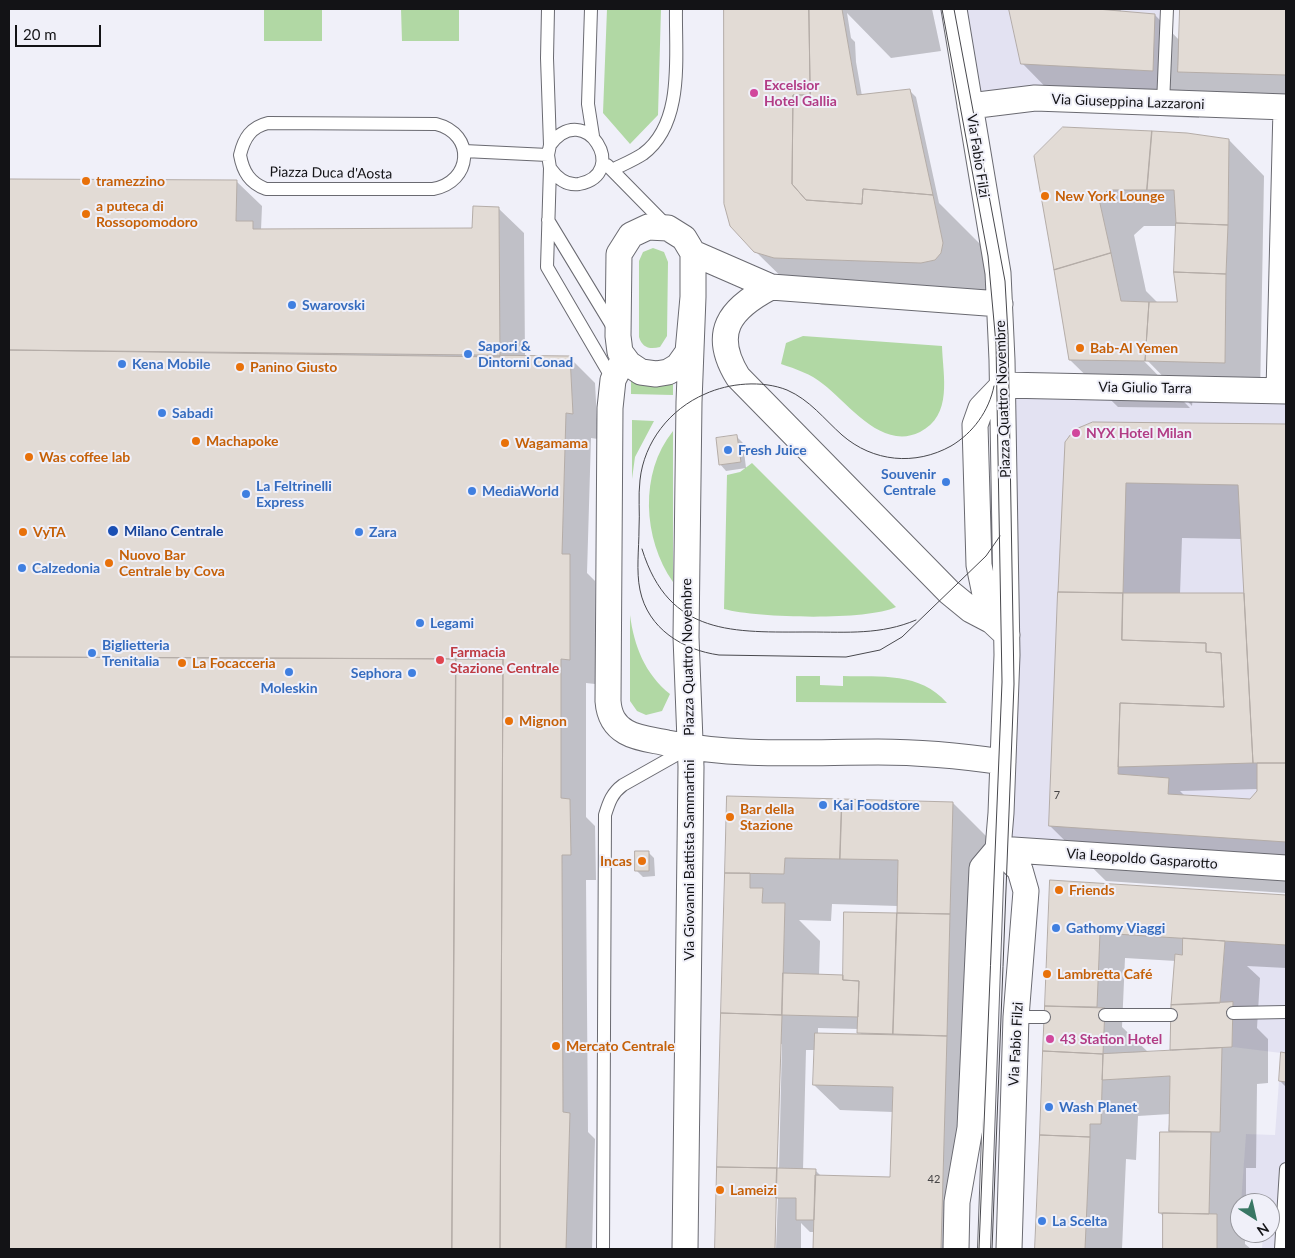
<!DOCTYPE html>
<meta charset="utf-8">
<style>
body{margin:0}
#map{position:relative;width:1295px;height:1258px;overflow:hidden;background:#f0f0f9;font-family:Lato,sans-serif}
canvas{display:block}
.frame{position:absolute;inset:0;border:10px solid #131316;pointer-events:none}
.north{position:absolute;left:1230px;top:1193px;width:50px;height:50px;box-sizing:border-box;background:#f0f0f9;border:1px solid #98989e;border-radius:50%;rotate:145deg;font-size:14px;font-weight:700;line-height:20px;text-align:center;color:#131316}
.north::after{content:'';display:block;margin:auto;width:18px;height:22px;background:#397764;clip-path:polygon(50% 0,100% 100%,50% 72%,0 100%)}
.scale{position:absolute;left:15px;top:25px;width:86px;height:22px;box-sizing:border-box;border:2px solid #131316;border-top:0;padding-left:6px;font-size:15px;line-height:18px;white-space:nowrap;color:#131316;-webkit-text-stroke:4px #f0f0f9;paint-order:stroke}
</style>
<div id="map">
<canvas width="1295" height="1258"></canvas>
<div class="frame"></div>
<div class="north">N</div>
<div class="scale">20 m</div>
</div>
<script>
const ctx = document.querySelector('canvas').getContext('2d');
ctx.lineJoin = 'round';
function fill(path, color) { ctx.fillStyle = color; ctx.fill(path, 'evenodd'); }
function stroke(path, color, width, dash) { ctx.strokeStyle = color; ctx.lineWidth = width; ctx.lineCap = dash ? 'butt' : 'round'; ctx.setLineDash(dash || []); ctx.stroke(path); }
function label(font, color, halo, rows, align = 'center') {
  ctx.font = font + ' Lato,sans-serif'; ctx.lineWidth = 4; ctx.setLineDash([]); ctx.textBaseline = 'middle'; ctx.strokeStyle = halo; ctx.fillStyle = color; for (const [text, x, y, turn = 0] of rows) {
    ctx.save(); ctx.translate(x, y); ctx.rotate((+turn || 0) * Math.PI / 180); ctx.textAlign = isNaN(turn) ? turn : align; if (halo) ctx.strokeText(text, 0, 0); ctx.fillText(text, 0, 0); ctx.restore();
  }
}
fill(new Path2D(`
 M 956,9 L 1162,9 L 1159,100 L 974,102 Z
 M 1008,389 L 1286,395 L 1286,865 L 1003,846 Z
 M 1225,941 L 1286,945 L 1286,1249 L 1262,1249 L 1263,1233 L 1270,1233 L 1270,1203 L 1241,1203 L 1246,1134 L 1275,1135 L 1281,1053 L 1232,1047 L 1233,1003 L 1220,1003 Z`), '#e3e2f2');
fill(new Path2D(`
 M 264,9 L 322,9 L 322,41 L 264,41 Z
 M 401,9 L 459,9 L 459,41 L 402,41 Z
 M 607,9 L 661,9 L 658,115 L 630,144 L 603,113 Z
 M 653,248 L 664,252 L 668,262 L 667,336 L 660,347 C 649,350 642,347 639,337 L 639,261 L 643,252 Z
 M 803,336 L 942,346 C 943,377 953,415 920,432 C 882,451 849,404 823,384 C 811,374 796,369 781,364 L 786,343 Z
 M 631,380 L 673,381 L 673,395 L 631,394 Z
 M 632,420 L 654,421 L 635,457 L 632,479 Z
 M 673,431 L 673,582 C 643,539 639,473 673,431 Z
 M 752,463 L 896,607 C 866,621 757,618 724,609 L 727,475 L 740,472 Z
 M 630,615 C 634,646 645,674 670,694 L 662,711 L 646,715 L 637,711 L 630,701 Z
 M 796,676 L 820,676 L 820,685 L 843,686 L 843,676 C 881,677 920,672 947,703 L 796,702 Z`), '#b1d8a4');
fill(new Path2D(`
 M 726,9 L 932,9 L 941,51 L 891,58 L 847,13 L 851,38 L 855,42 L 856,62 L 862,96 L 910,91 L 916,97 L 939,203 L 980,244 L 990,291 L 969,310 L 822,305 L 803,298 L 755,251 L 725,203 Z
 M 1010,9 L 1120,9 L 1122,13 L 1155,15 L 1180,41 L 1181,9 L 1286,9 L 1286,109 L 1201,93 L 1199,118 L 1069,111 L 1022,63 Z
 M 1229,140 L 1264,176 L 1260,398 L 1193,396 L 1192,406 L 1142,355 L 1140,357 L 1190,408 L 1118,407 L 1070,360 L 1036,157 ZM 1144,226 L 1177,226 L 1178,304 L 1158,303 L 1146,291 L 1134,235 Z
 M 9,179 L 236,181 L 262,206 L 261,230 L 474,229 L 498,208 L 524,233 L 525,358 L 570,358 L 595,383 L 598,439 L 591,438 L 587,573 L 595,581 L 595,684 L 586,683 L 586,817 L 595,826 L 596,880 L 586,880 L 588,1132 L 595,1139 L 592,1249 L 9,1249 Z
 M 1093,424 L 1286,426 L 1286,893 L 1106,881 L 1050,826 L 1065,449 L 1069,436 L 1080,427 ZM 1182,538 L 1242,539 L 1245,594 L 1180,594 ZM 1258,789 L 1251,800 L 1185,796 L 1180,791 Z
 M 737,437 L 743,443 L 746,468 L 726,471 L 720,464 Z
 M 728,798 L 953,803 L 1000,850 L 968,960 L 967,1249 L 815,1249 L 815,1232 L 810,1232 L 801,1223 L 801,1249 L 776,1249 L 778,1197 L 775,1195 L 774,1249 L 716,1249 ZM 832,904 L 898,906 L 900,914 L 844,976 L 819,976 L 820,941 L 799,920 L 831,921 ZM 818,1028 L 859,1029 L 861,1035 L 818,1034 ZM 780,1044 L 782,1044 L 779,1169 L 776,1169 ZM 806,1050 L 815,1050 L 814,1085 L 840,1110 L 893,1112 L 892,1179 L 822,1177 L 815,1170 L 803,1170 Z
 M 648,852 L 654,858 L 655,876 L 643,877 L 637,871 Z
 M 1051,881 L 1286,896 L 1286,968 L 1247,966 L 1260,978 L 1257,1028 L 1268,1039 L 1268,1083 L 1257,1084 L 1256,1168 L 1246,1168 L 1246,1203 L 1240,1203 L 1240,1233 L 1245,1233 L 1245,1244 L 1251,1249 L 1164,1249 L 1164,1217 L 1160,1213 L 1170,1114 L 1138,1116 L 1136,1160 L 1126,1159 L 1122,1249 L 1036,1249 ZM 1125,958 L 1176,961 L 1172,1051 L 1149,1053 L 1122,1027 Z
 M 1282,1054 L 1286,1054 L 1286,1087 L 1280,1081 Z`), '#0003');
const building = new Path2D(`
 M 724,9 L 809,9 L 810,95 L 793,95 L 792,184 L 806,200 L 862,204 L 863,189 L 933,195 L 943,243 L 941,253 L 935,260 L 921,263 L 774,258 L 754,252 L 730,226 L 724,204 Z
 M 809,9 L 842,9 L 857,95 L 910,89 L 933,195 L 863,189 L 862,204 L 806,200 L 792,184 L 793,95 L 810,95 Z
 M 1009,9 L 1097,9 L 1155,14 L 1153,71 L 1021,64 Z
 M 1180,9 L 1286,9 L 1286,75 L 1178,72 Z
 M 1063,127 L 1152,131 L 1147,190 L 1108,190 L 1099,199 L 1111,253 L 1054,270 L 1034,156 Z
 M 1152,131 L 1187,133 L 1229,139 L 1228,225 L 1176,223 L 1174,190 L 1147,190 Z
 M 9,179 L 237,180 L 236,221 L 253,221 L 253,229 L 472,228 L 473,206 L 499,207 L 500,357 L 9,350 Z
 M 1176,223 L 1228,225 L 1226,274 L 1174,272 Z
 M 1111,253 L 1121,301 L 1149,302 L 1145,361 L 1069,360 L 1054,270 Z
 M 1174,272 L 1226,274 L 1225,363 L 1145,361 L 1149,302 L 1177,302 Z
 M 9,350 L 570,356 L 573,414 L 566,413 L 562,554 L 570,554 L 570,660 L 561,659 L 561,798 L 570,799 L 571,855 L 562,855 L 563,1112 L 570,1113 L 566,1249 L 500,1249 L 503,659 L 9,657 Z
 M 1093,422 L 1286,424 L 1286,763 L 1253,763 L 1238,485 L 1126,483 L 1123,593 L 1058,592 L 1065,442 L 1074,430 Z
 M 737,435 L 741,462 L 719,465 L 716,438 Z
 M 1058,592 L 1123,593 L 1122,640 L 1206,643 L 1206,652 L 1221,653 L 1224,707 L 1120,703 L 1118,774 L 1169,778 L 1168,794 L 1250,799 L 1257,791 L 1257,763 L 1286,763 L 1286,842 L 1049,826 Z
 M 1123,593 L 1244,593 L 1253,763 L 1118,767 L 1120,703 L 1224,707 L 1221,653 L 1206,652 L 1206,643 L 1122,640 Z
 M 9,657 L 456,659 L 452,1249 L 9,1249 Z
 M 456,659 L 503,659 L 500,1249 L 452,1249 Z
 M 727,796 L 842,799 L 840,859 L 785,858 L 784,874 L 725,873 Z
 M 842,799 L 953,802 L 950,914 L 897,913 L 898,860 L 840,859 Z
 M 635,851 L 649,851 L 649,871 L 635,871 Z
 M 725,873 L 750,873 L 750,888 L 763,888 L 762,903 L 785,903 L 782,1015 L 721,1013 Z
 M 1050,880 L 1286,895 L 1286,945 L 1100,933 L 1097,1007 L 1045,1006 Z
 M 844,912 L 897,913 L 893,1034 L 857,1033 L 859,981 L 843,980 Z
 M 897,913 L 950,914 L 947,1036 L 893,1034 Z
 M 1183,938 L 1225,941 L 1220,1003 L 1171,1005 L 1175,954 L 1182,955 Z
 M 783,973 L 843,975 L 843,980 L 859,981 L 858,1017 L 782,1015 Z
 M 1233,1002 L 1232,1047 L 1170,1050 L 1171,1005 Z
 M 1045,1006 L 1105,1008 L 1103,1054 L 1043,1051 Z
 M 721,1013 L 782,1015 L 777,1168 L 717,1167 Z
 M 815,1033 L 947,1036 L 941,1249 L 813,1249 L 815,1175 L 890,1177 L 893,1087 L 813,1085 Z
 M 1222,1048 L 1220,1132 L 1169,1131 L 1170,1076 L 1102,1080 L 1103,1054 Z
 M 1043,1051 L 1103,1054 L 1101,1124 L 1090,1124 L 1090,1137 L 1040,1135 Z
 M 1281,1052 L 1286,1053 L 1286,1082 L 1279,1081 Z
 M 1160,1132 L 1211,1132 L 1209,1214 L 1159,1213 Z
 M 1040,1135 L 1090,1137 L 1085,1249 L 1035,1249 Z
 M 717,1167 L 777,1168 L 775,1249 L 715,1249 Z
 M 777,1168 L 816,1169 L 814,1220 L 796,1220 L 796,1198 L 776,1198 Z
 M 1163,1213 L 1217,1214 L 1217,1249 L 1163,1249 Z`);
fill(building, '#e2dbd5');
stroke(building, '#b4aca7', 1);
const lane = new Path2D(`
 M 548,9 L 547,58 L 550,145 L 548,155 L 550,168 L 547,267 L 613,380
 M 591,9 L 588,104 L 593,136
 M 1163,104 L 1167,9
 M 268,123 L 436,124 C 476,134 472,182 433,189 L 266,189 C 250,183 243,172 240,155 C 244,138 251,127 268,123 Z
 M 464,151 L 548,155
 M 607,165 L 667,226
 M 550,168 C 557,178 566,186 579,184 C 631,174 585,98 550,145
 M 612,170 C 622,165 634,160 643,154 C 685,123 675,54 676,9
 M 548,220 L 614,329
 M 1233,1013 L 1286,1012
 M 1105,1015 L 1171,1015
 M 1016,1017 L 1044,1017
 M 603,1249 L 605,815 C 609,802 612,793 623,785 L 685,750
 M 984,1249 L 998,854
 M 1281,1249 L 1286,1169`);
const street = new Path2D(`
 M 954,9 L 998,273 L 1002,360 L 1007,655 L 1001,813 L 998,849 L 982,868 L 970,1128 L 957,1202 L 956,1249
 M 970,106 L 1035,98 L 1286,107
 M 693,253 L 771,287 L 1000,304
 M 771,287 C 729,309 711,333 738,377 L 949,592 L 971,610 L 992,621 L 1007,635
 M 624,358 L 613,380 L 610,408 L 608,701 C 609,715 614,725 626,732 C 638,739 654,740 667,743 C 737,757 807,752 878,752 C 920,752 962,756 1003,762
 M 1003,385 L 1286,391
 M 1279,391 L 1286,108
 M 1001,628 L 987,604 L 979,565 L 975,425 L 981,408 L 1003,385
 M 998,849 L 1020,870 L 1026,891 L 1016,1017 L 1009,1249
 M 998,849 L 1286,868
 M 685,1249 L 691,767 L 686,637 L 689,402 L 693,297 L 693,253 L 684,238 L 668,228 L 648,227 L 631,235 L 619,254 L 618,336 L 620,352 L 629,364 L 641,372 L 656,374 L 668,372 L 678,366 L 688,352 L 693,297`);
stroke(lane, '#6a6a71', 14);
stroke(street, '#6a6a71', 27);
stroke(lane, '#fff', 12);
stroke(street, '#fff', 25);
stroke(new Path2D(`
 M 942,9 L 988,256 L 996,344 L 1002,682 L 979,1249
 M 954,9 L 1005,281 L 1008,334 L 1014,684 L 992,1249
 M 994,386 C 989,411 973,433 951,446 C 915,466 873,462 842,435 C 824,419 810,400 787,390 C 762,380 729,383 705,394 C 670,409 644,442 640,480 C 638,496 640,513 639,529 C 639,549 636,571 640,590 C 648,629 683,650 719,655 L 846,657 L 880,650 L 902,637 L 986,556 L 1000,536
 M 642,549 C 669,637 734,632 810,632 C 847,632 881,635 916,620`), '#48484d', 1);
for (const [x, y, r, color] of [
 [754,93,5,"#d1479c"],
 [86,181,5,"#e8710a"],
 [1045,196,5,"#e8710a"],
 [86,214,5,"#e8710a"],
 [292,305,5,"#3f7fe0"],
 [1080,348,5,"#e8710a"],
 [468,354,5,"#3f7fe0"],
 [122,364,5,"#3f7fe0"],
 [240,367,5,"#e8710a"],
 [162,413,5,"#3f7fe0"],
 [1076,433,5,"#d1479c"],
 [196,441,5,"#e8710a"],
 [505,443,5,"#e8710a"],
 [728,450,5,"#3f7fe0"],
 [29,457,5,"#e8710a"],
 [946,482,5,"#3f7fe0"],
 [472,491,5,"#3f7fe0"],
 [246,494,5,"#3f7fe0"],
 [113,531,6,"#1a4fb4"],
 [23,532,5,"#e8710a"],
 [359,532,5,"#3f7fe0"],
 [109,563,5,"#e8710a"],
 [22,568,5,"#3f7fe0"],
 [420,623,5,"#3f7fe0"],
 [92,653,5,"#3f7fe0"],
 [440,660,5,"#e0444e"],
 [182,663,5,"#e8710a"],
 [289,672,5,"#3f7fe0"],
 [412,673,5,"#3f7fe0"],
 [509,721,5,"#e8710a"],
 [823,805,5,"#3f7fe0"],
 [730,817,5,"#e8710a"],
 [642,861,5,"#e8710a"],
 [1059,890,5,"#e8710a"],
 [1056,928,5,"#3f7fe0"],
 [1047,974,5,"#e8710a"],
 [1050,1039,5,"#d1479c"],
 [556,1046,5,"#e8710a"],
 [1049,1107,5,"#3f7fe0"],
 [720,1190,5,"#e8710a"],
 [1042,1221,5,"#3f7fe0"]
]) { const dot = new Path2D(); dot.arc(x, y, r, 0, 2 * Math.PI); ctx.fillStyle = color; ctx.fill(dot); stroke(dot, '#f0f0f9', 2); }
label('11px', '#474546', null, [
 ["7",1057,795],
 ["42",934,1179]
]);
label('bold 14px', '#b23c85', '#f0f0f9', [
 ["Excelsior",764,85],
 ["Hotel Gallia",764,101],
 ["NYX Hotel Milan",1086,433],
 ["43 Station Hotel",1060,1039]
], 'left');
label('14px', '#131316', '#f0f0f9', [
 ["Via Giuseppina Lazzaroni",1128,102,2],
 ["Via Fabio Filzi",978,156,81],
 ["Piazza Duca d'Aosta",331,173,1],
 ["Via Giulio Tarra",1145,388,1],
 ["Piazza Quattro Novembre",1003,399,-92],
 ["Piazza Quattro Novembre",688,657,-91],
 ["Via Leopoldo Gasparotto",1142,859,4],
 ["Via Giovanni Battista Sammartini",689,860,-90],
 ["Via Fabio Filzi",1016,1044,-87]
]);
label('bold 14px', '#c56008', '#f0f0f9', [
 ["tramezzino",96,181],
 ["New York Lounge",1055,196],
 ["a puteca di",96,206],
 ["Rossopomodoro",96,222],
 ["Bab-Al Yemen",1090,348],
 ["Panino Giusto",250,367],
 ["Machapoke",206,441],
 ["Wagamama",515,443],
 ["Was coffee lab",39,457],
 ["VyTA",33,532],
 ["Nuovo Bar",119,555],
 ["Centrale by Cova",119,571],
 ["La Focacceria",192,663],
 ["Mignon",519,721],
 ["Bar della",740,809],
 ["Stazione",740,825],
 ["Incas",632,861,"right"],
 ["Friends",1069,890],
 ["Lambretta Café",1057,974],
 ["Mercato Centrale",566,1046],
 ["Lameizi",730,1190]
], 'left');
label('bold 14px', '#366cbe', '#f0f0f9', [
 ["Swarovski",302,305],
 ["Sapori &",478,346],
 ["Dintorni Conad",478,362],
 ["Kena Mobile",132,364],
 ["Sabadi",172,413],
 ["Fresh Juice",738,450],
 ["Souvenir",936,474,"right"],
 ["Centrale",936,490,"right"],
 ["La Feltrinelli",256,486],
 ["Express",256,502],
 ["MediaWorld",482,491],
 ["Zara",369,532],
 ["Calzedonia",32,568],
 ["Legami",430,623],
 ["Biglietteria",102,645],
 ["Trenitalia",102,661],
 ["Sephora",402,673,"right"],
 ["Moleskin",289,688,"center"],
 ["Kai Foodstore",833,805],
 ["Gathomy Viaggi",1066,928],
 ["Wash Planet",1059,1107],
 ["La Scelta",1052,1221]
], 'left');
label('bold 14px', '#164399', '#f0f0f9', [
 ["Milano Centrale",124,531]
], 'left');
label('bold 14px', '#be3a42', '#f0f0f9', [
 ["Farmacia",450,652],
 ["Stazione Centrale",450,668]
], 'left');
</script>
